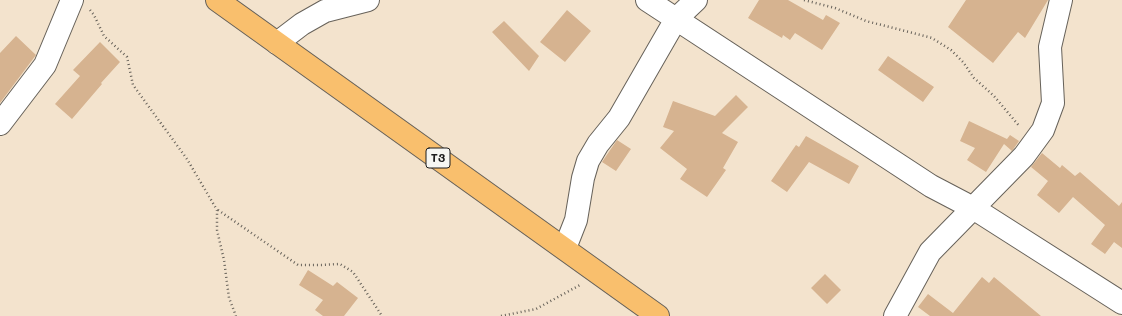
<!DOCTYPE html>
<style>
body{margin:0}
canvas{display:block;background:#f3e3cd}
</style>
<canvas width="1122" height="316"></canvas>
<script>
const ctx = document.querySelector('canvas').getContext('2d');
ctx.lineJoin = 'round';
function fill(path, color) { ctx.fillStyle = color; ctx.fill(path, 'evenodd'); }
function stroke(path, color, width, dash) { ctx.strokeStyle = color; ctx.lineWidth = width; ctx.lineCap = dash ? 'butt' : 'round'; ctx.setLineDash(dash || []); ctx.stroke(path); }
function label(font, color, halo, rows, align = 'center') {
  ctx.font = font + ' Mali,sans-serif'; ctx.lineWidth = 3; ctx.setLineDash([]); ctx.textBaseline = 'middle'; ctx.strokeStyle = halo; ctx.fillStyle = color; for (const [text, x, y, turn = 0] of rows) {
    ctx.save(); ctx.translate(x, y); ctx.rotate((+turn || 0) * Math.PI / 180); ctx.textAlign = isNaN(turn) ? turn : align; if (halo) ctx.strokeText(text, 0, 0); ctx.fillText(text, 0, 0); ctx.restore();
  }
}
fill(new Path2D(`
 M 759,0 L 788,0 L 823,20 L 826,15 L 840,23 L 822,50 L 795,33 L 790,40 L 783,35 L 782,38 L 748,18 Z
 M 966,0 L 1048,0 L 1025,38 L 1018,32 L 993,63 L 948,27 Z
 M 567,10 L 591,31 L 565,62 L 540,42 Z
 M 504,21 L 539,56 L 529,71 L 492,32 Z
 M 16,36 L 36,55 L 0,103 L 0,53 Z
 M 100,42 L 120,62 L 101,83 L 102,84 L 72,119 L 55,104 L 80,76 L 73,70 Z
 M 888,56 L 934,87 L 923,102 L 878,70 Z
 M 736,95 L 748,107 L 722,133 L 738,142 L 723,168 L 726,170 L 707,197 L 680,179 L 687,169 L 660,148 L 674,131 L 663,127 L 673,101 L 715,116 Z
 M 969,121 L 1007,139 L 1010,135 L 1019,141 L 1012,151 L 1004,144 L 986,172 L 967,160 L 975,148 L 960,141 Z
 M 806,136 L 859,166 L 849,184 L 809,162 L 787,192 L 771,181 L 796,145 L 799,147 Z
 M 617,140 L 631,149 L 616,171 L 602,162 Z
 M 1042,153 L 1060,168 L 1062,165 L 1075,176 L 1080,172 L 1119,206 L 1122,202 L 1122,248 L 1114,242 L 1105,254 L 1091,244 L 1105,225 L 1073,197 L 1059,213 L 1037,195 L 1048,181 L 1031,167 Z
 M 308,270 L 333,286 L 337,282 L 358,298 L 344,316 L 323,316 L 315,310 L 323,300 L 299,285 Z
 M 825,274 L 841,290 L 827,304 L 811,288 Z
 M 982,277 L 989,283 L 994,277 L 1041,316 L 930,316 L 918,307 L 928,294 L 953,313 Z`), '#d6b390');
const street = new Path2D(`
 M 647,0 L 931,186 L 973,208 L 1122,303
 M 277,43 L 302,24 L 325,11 L 368,0
 M 0,124 L 45,65 L 72,0
 M 565,248 L 576,220 L 583,178 L 588,161 L 598,144 L 619,118 L 676,19 L 696,0
 M 895,316 L 930,252 L 1024,156 L 1043,130 L 1053,103 L 1050,47 L 1061,0`);
const highway = new Path2D(`
 M 217,0 L 658,316`);
stroke(street, '#67625a', 24);
stroke(highway, '#67625a', 24);
stroke(new Path2D(`
 M 804,0 L 835,8 L 866,21 L 932,38 L 951,50 L 963,62 L 974,78 L 994,96 L 1020,127
 M 90,10 L 94,15 L 104,36 L 127,57 L 133,85 L 187,159 L 217,210 L 217,230 L 224,260 L 229,298 L 236,316
 M 218,210 L 298,265 L 321,265 L 340,264 L 353,272 L 382,316
 M 501,316 L 536,309 L 580,285`), '#67625a', 2.5, [1, 3]);
stroke(street, '#fff', 22);
stroke(highway, '#f9bf6d', 22);
for (const [x, y, w] of [
 [438,158,24]
]) { const box = new Path2D(); box.roundRect(x - w / 2, y - 10, w, 20, 3); ctx.fillStyle = '#f6f6f2'; ctx.fill(box); stroke(box, '#1c1c1c', 1); }
label('bold 12px', '#1c1c1c', null, [
 ["T3",438,158]
]);
</script>
